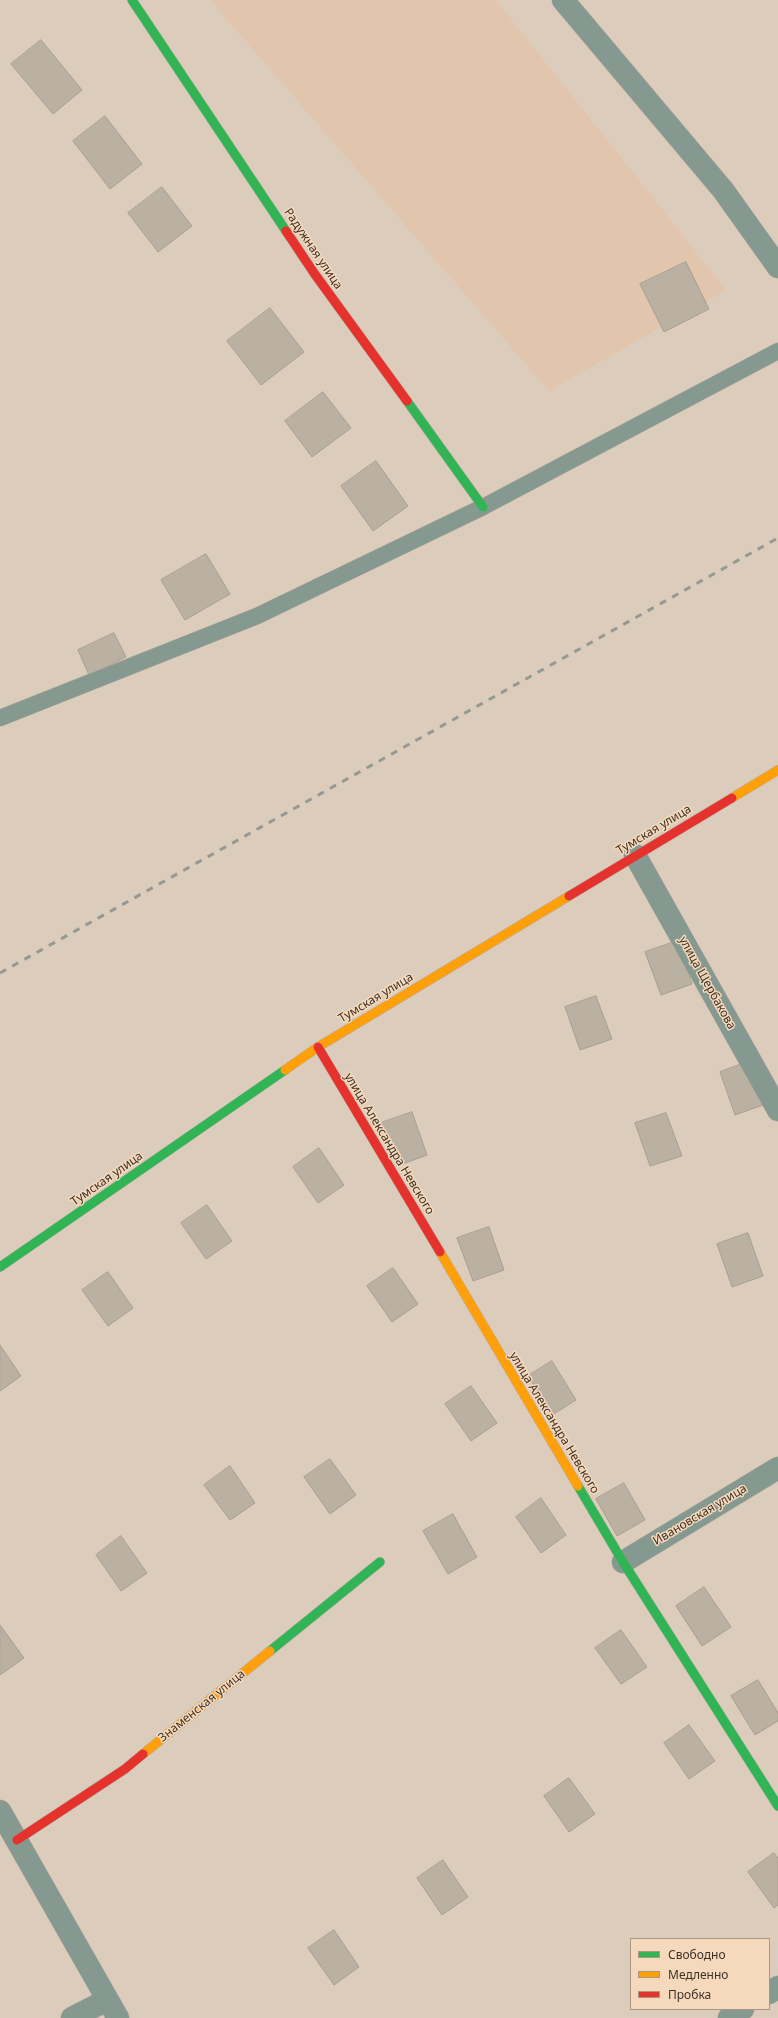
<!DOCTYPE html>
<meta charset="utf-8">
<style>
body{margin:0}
#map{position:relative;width:778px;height:2018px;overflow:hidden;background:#dcccbc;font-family:"Noto Sans",sans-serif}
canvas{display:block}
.legend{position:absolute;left:630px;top:1938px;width:140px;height:72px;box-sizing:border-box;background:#f6d9bc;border:1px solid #ac9680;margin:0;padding:5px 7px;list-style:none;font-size:12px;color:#3d3126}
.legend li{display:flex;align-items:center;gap:8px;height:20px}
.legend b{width:20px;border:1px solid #ac9680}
</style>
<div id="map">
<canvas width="778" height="2018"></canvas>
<ul class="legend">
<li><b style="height:5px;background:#30b455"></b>Свободно</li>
<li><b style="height:5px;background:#ff9f0a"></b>Медленно</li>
<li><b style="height:5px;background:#e5322d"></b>Пробка</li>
</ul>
</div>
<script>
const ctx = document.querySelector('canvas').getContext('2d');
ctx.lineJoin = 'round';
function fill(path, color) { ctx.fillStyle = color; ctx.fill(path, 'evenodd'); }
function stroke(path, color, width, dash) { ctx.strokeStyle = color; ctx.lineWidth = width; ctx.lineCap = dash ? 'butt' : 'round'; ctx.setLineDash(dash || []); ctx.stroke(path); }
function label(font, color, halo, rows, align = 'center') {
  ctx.font = font + ' "Noto Sans",sans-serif'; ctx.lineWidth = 3; ctx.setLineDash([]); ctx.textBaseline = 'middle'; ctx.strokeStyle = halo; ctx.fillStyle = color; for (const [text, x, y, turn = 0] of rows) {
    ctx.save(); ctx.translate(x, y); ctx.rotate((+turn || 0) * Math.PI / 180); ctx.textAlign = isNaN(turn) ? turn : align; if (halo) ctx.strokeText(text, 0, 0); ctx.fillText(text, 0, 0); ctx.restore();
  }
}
fill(new Path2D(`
 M 210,0 L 496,0 L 726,290 L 549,391 Z`), '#e1c6ad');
const building = new Path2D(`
 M 41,40 L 82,90 L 53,114 L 11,64 Z
 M 105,116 L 142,164 L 110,189 L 73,141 Z
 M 162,187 L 192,226 L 158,252 L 128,213 Z
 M 686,262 L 709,309 L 664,332 L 640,284 Z
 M 270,308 L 304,352 L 261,385 L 227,341 Z
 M 323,392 L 351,428 L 312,457 L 285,421 Z
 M 376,461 L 408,506 L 373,531 L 341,486 Z
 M 206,554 L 230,594 L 185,620 L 161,580 Z
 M 114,633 L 126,657 L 89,675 L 78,650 Z
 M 677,941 L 692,984 L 661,995 L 645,952 Z
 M 596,996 L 612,1039 L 580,1050 L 565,1007 Z
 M 750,1061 L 766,1104 L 735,1115 L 720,1072 Z
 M 412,1112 L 427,1155 L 397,1166 L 381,1123 Z
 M 666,1113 L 682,1156 L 650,1166 L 635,1123 Z
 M 319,1148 L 344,1185 L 318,1203 L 293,1167 Z
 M 207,1205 L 232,1241 L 206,1259 L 181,1223 Z
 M 489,1227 L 504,1270 L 473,1281 L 457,1238 Z
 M 748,1233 L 763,1276 L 732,1287 L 717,1244 Z
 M 393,1268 L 418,1304 L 392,1322 L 367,1286 Z
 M 108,1272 L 133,1308 L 108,1326 L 82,1290 Z
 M 0,1345 L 21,1376 L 0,1391 Z
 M 552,1361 L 576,1400 L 552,1415 L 528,1376 Z
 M 471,1386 L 497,1423 L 471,1441 L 445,1404 Z
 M 330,1459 L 356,1495 L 330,1514 L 304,1477 Z
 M 230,1466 L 255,1503 L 230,1520 L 204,1485 Z
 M 624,1483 L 645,1520 L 617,1536 L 596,1499 Z
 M 541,1498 L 566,1535 L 541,1553 L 516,1517 Z
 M 453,1514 L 477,1557 L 448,1574 L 423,1531 Z
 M 121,1536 L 147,1573 L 121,1591 L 96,1555 Z
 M 704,1587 L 731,1627 L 702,1646 L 676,1606 Z
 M 0,1625 L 24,1658 L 0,1675 Z
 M 621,1630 L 647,1667 L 621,1684 L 595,1648 Z
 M 758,1680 L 778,1713 L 778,1721 L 755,1735 L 731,1696 Z
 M 689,1725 L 715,1761 L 689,1779 L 664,1743 Z
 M 569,1778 L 595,1814 L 569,1832 L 544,1796 Z
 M 774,1853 L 778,1858 L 778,1905 L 774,1908 L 748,1872 Z
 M 443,1860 L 468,1897 L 442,1915 L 417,1878 Z
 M 334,1930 L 359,1967 L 334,1985 L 308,1948 Z`);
fill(building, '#bbb1a3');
stroke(building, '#a89e90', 1);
const lane = new Path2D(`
 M 0,718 L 257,616 L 483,507 L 778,351`);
const street = new Path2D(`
 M 563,0 L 723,190 L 778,267
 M 635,855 L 778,1110
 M 623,1562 L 778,1468
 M 0,1811 L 118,2018
 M 769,1993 L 778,1987
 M 72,2018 L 107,2000
 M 729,2018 L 743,2009`);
const fast = new Path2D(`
 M 132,0 L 286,231
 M 407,401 L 483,507
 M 0,1267 L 285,1070
 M 578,1486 L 623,1562 L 778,1806
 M 270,1651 L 380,1562`);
const slow = new Path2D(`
 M 732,798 L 778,770
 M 285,1070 L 318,1047 L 569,896
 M 440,1252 L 578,1486
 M 143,1754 L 270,1651`);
const jam = new Path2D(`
 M 286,231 L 314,273 L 407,401
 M 569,896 L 732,798
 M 318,1047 L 440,1252
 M 17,1840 L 125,1769 L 143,1754`);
stroke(lane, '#b7aa9d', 17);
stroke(street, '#b7aa9d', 23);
stroke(fast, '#b7aa9d', 10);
stroke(slow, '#b7aa9d', 10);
stroke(jam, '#b7aa9d', 10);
stroke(lane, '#859991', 16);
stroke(street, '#859991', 22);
stroke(fast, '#30b455', 9);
stroke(slow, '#ff9f0a', 9);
stroke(jam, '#e5322d', 9);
stroke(new Path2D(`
 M 0,973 L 778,538`), '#959991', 3, [7, 7]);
label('12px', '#3d3126', '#f6d9bc', [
 ["Радужная улица",313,249,56],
 ["Тумская улица",654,830,-31],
 ["улица Щербакова",707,983,61],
 ["Тумская улица",376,998,-31],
 ["улица Александра Невского",389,1144,59],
 ["Тумская улица",107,1179,-35],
 ["улица Александра Невского",554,1423,59],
 ["Ивановская улица",700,1515,-31],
 ["Знаменская улица",202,1706,-39]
]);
</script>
